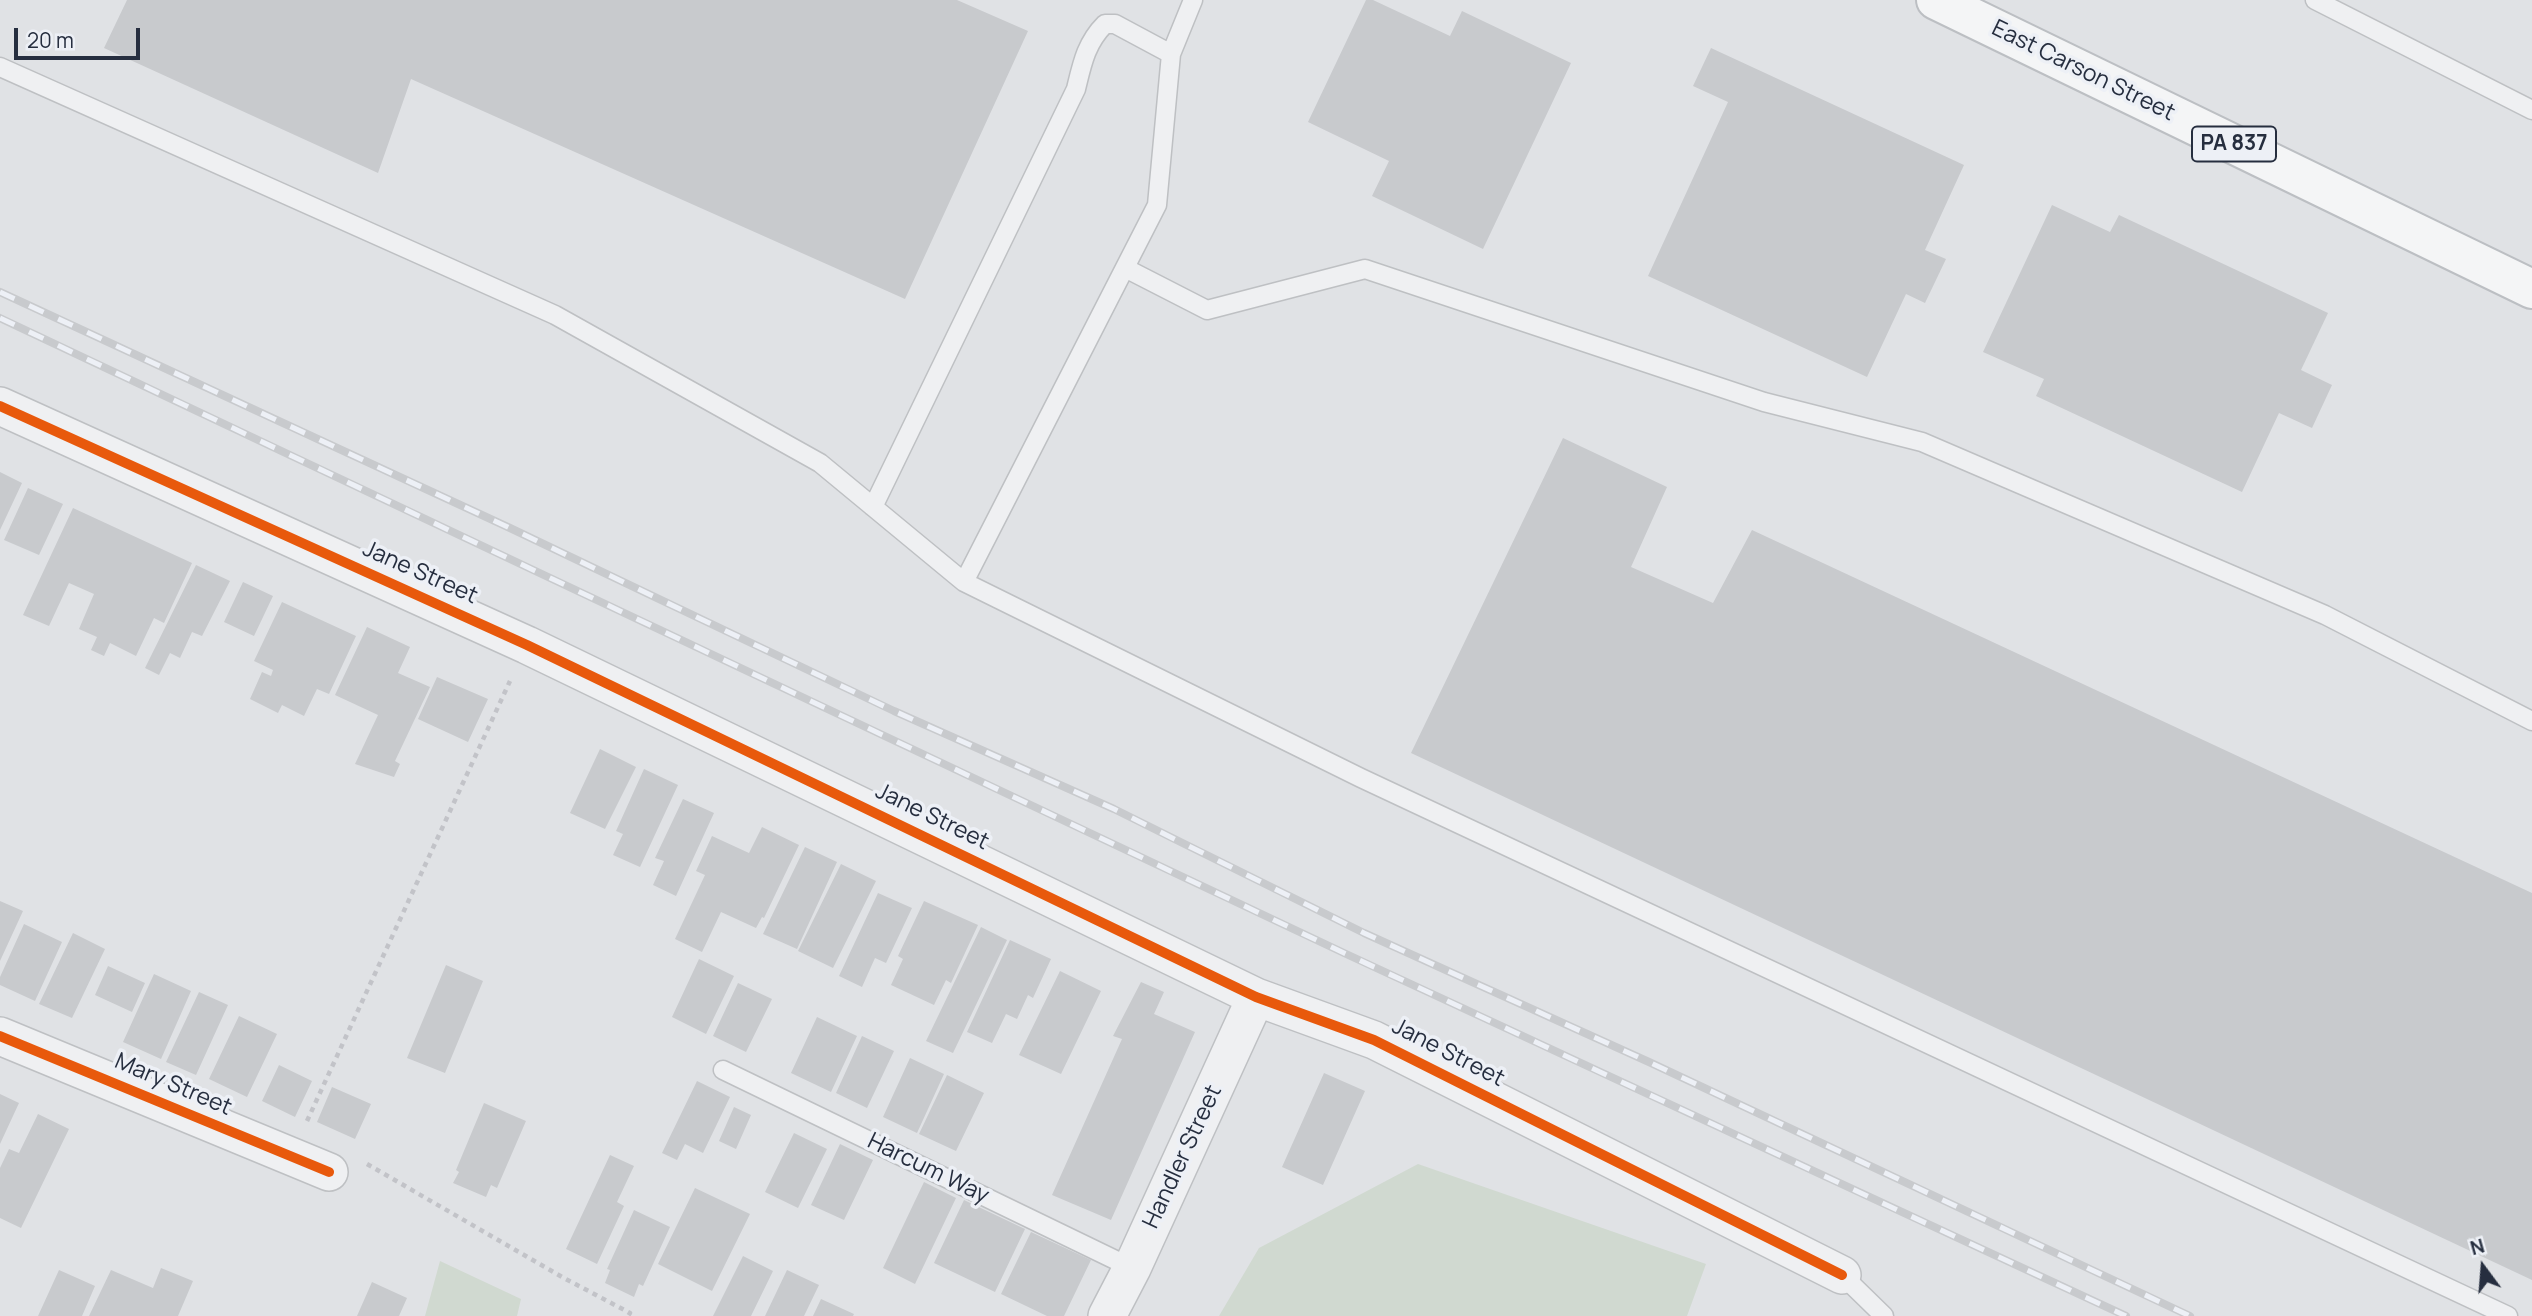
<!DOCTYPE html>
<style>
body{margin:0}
#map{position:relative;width:2532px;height:1316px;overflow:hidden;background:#e0e2e5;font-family:Manrope,sans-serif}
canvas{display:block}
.north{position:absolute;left:2448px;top:1232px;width:70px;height:70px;-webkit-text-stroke:5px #edf0f6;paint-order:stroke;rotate:344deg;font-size:19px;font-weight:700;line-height:28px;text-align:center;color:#262e3f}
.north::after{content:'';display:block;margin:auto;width:24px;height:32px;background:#262e3f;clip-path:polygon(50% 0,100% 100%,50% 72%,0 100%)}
.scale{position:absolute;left:14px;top:28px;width:126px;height:32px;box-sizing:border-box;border:4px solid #262e3f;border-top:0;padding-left:9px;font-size:21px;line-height:24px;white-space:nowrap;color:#262e3f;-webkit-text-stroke:5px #edf0f6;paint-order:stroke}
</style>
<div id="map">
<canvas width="2532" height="1316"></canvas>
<div class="north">N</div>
<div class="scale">20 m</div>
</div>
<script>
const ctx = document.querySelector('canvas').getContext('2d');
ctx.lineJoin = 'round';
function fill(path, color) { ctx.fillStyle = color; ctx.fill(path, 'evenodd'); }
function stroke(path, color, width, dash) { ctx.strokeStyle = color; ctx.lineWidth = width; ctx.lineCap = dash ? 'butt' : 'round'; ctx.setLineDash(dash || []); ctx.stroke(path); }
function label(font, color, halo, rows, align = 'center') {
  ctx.font = font + ' Manrope,sans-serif'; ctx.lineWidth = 7; ctx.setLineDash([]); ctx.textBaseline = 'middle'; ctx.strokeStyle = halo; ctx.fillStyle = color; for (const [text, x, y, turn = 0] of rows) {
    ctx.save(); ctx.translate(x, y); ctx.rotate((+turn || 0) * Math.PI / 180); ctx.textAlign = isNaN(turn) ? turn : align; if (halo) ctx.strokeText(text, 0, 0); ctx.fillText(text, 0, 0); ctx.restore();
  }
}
fill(new Path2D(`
 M 1418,1164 L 1706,1264 L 1687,1316 L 1219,1316 L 1259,1248 Z
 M 440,1261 L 521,1299 L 517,1316 L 425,1316 Z`), '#d0d9d0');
fill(new Path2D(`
 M 127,0 L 957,0 L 1028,31 L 905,299 L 411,79 L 378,173 L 104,48 Z
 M 1366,0 L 1373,0 L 1450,36 L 1462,11 L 1571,63 L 1483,249 L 1372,196 L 1389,161 L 1308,122 Z
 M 1711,48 L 1964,165 L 1925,250 L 1946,259 L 1925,303 L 1906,294 L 1867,377 L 1648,276 L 1728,102 L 1693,86 Z
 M 2052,205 L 2110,232 L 2119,215 L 2328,313 L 2301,370 L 2332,385 L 2312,428 L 2279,413 L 2242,492 L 2036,396 L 2044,379 L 1983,352 Z
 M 1563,438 L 1667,487 L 1631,567 L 1713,603 L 1752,530 L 2532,893 L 2532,1280 L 1411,753 Z
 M 0,472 L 22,483 L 0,530 Z
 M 28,488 L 63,504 L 39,555 L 4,540 Z
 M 73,508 L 192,563 L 164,623 L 154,618 L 136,656 L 110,643 L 104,656 L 91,650 L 97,637 L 79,629 L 94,594 L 69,583 L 49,626 L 23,615 Z
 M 196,565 L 230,581 L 202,636 L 192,632 L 180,658 L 170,653 L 159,675 L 145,668 Z
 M 243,582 L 273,596 L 254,636 L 224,622 Z
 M 282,602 L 356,636 L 329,694 L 317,689 L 304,716 L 282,705 L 278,713 L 250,699 L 262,672 L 271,676 L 273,670 L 254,661 Z
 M 367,627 L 410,647 L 398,673 L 430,687 L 395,761 L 400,764 L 394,777 L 355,764 L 378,715 L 335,695 Z
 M 437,677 L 488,699 L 468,742 L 418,719 Z
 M 600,749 L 636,767 L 605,829 L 570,813 Z
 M 644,769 L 678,785 L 640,867 L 613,855 L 623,834 L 616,831 Z
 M 683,799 L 714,813 L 676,896 L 653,885 L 664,861 L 655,858 Z
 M 762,827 L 799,845 L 764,918 L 762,917 L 756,928 L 721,912 L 702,952 L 675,939 L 705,875 L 696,871 L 712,836 L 749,853 Z
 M 805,847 L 837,862 L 797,949 L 763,934 Z
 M 841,864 L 876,881 L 833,968 L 798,951 Z
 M 878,893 L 912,908 L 886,963 L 875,958 L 862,987 L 839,976 Z
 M 0,901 L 23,911 L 0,961 Z
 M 924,901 L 978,925 L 951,983 L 946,980 L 934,1005 L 891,985 L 903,959 L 898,956 Z
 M 24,924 L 62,942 L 35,1001 L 0,985 L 0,977 Z
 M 981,927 L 1007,940 L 953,1053 L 926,1041 Z
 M 73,933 L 105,949 L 72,1018 L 39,1004 Z
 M 1010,940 L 1051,959 L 1033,998 L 1028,995 L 1017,1019 L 1006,1014 L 992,1043 L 967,1032 Z
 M 699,959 L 734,976 L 706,1034 L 672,1017 Z
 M 446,965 L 483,981 L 445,1073 L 407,1058 Z
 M 108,966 L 145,983 L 132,1012 L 95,995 Z
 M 1060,971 L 1101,991 L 1061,1074 L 1019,1055 Z
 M 154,974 L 191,991 L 161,1059 L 123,1042 Z
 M 1141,982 L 1164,992 L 1154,1014 L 1195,1032 L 1111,1220 L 1052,1195 L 1122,1039 L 1113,1036 Z
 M 738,983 L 772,999 L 746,1052 L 713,1036 Z
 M 199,992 L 228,1005 L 196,1075 L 166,1062 Z
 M 239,1016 L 277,1034 L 247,1097 L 209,1079 Z
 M 817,1017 L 857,1036 L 831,1092 L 791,1073 Z
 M 862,1036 L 894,1051 L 867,1108 L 836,1093 Z
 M 910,1058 L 944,1074 L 917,1133 L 883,1117 Z
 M 279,1065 L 312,1081 L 295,1117 L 262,1101 Z
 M 1324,1073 L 1365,1091 L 1323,1185 L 1282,1167 Z
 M 947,1075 L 984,1093 L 956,1151 L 919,1134 Z
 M 697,1081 L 730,1097 L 703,1153 L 685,1144 L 677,1160 L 662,1153 Z
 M 332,1087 L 371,1104 L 355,1139 L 317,1122 Z
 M 0,1094 L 19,1103 L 0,1144 Z
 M 484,1103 L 526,1121 L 497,1188 L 491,1185 L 486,1197 L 453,1183 L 459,1172 L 456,1170 Z
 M 734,1107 L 751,1115 L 736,1149 L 719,1141 Z
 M 38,1114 L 69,1129 L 21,1228 L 0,1218 L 0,1168 L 9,1149 L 19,1153 Z
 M 794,1133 L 827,1149 L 798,1208 L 765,1192 Z
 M 840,1144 L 873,1160 L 844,1220 L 811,1205 Z
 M 610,1155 L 634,1166 L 617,1202 L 624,1206 L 597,1264 L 566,1249 Z
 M 924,1182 L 956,1198 L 915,1284 L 883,1268 Z
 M 695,1188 L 750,1214 L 712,1291 L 658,1264 Z
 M 964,1200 L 1025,1229 L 995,1292 L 934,1263 Z
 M 634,1210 L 670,1227 L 643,1286 L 639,1284 L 634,1297 L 605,1283 L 610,1270 L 607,1269 Z
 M 1031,1232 L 1091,1260 L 1064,1316 L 1047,1316 L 1001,1294 Z
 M 743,1256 L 773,1271 L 751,1316 L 713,1316 Z
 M 161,1268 L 193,1281 L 178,1316 L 89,1316 L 111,1270 L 153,1288 Z
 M 59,1270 L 95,1286 L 82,1316 L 38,1316 Z
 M 787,1270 L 819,1285 L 804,1316 L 765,1316 Z
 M 372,1282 L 407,1298 L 399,1316 L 357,1316 Z
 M 821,1299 L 854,1314 L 853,1316 L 813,1316 Z`), '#c8cacd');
const lane = new Path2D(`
 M 2315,0 L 2532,110
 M 0,67 L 555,315 L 820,463 L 964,582 L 1361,778 L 2508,1316
 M 1125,268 L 1207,310 L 1365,269 L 1764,402 L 1922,442 L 2325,615 L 2532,721
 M 873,507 L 1076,89 C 1082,64 1086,43 1105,24 L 1115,24 L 1171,54
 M 964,582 L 1157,205 L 1171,54 L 1193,0
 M 723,1070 L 1132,1268
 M 1842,1275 L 1884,1316`);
const street = new Path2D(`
 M 0,406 L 527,645 L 1256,997 L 1374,1040 L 1842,1275
 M 0,1036 L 329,1172
 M 1107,1316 L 1132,1268 L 1256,997`);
const primary = new Path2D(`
 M 1936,0 L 2532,289`);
stroke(lane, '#bec0c3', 21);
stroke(street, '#bec0c3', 40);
stroke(primary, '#bcbfc3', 42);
stroke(new Path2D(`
 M 307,1121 L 510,681
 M 367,1164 L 562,1277 L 630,1313 L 628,1316`), '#c2c3c8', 4.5, [5, 5]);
stroke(lane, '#eff0f2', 18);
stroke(street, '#eff0f2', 37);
stroke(primary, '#f4f5f6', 38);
const rail = new Path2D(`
 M 0,292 L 510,528 L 894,711 L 1114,809 L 1364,933 L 1649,1062 L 2190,1316
 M 0,318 L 1344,953 L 2126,1316`);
stroke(rail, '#c8cacd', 8);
stroke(rail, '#edf0f6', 5, [16]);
stroke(new Path2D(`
 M 0,406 L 527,645 L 1256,997 L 1374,1040 L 1842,1275
 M 0,1036 L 329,1172`), '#e8590c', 10);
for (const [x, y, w] of [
 [2234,144,84]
]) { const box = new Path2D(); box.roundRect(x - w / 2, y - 17.5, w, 35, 5); ctx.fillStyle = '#edf0f6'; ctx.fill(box); stroke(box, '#262e3f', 2); }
label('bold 21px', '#262e3f', null, [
 ["PA 837",2234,144]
]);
label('23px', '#262e3f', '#edf0f6', [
 ["East Carson Street",2083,71,26],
 ["Jane Street",420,573,24],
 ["Jane Street",932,817,26],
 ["Jane Street",1448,1053,27],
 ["Mary Street",173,1085,23],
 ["Handler Street",1183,1157,-65],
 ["Harcum Way",928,1169,26]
]);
</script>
